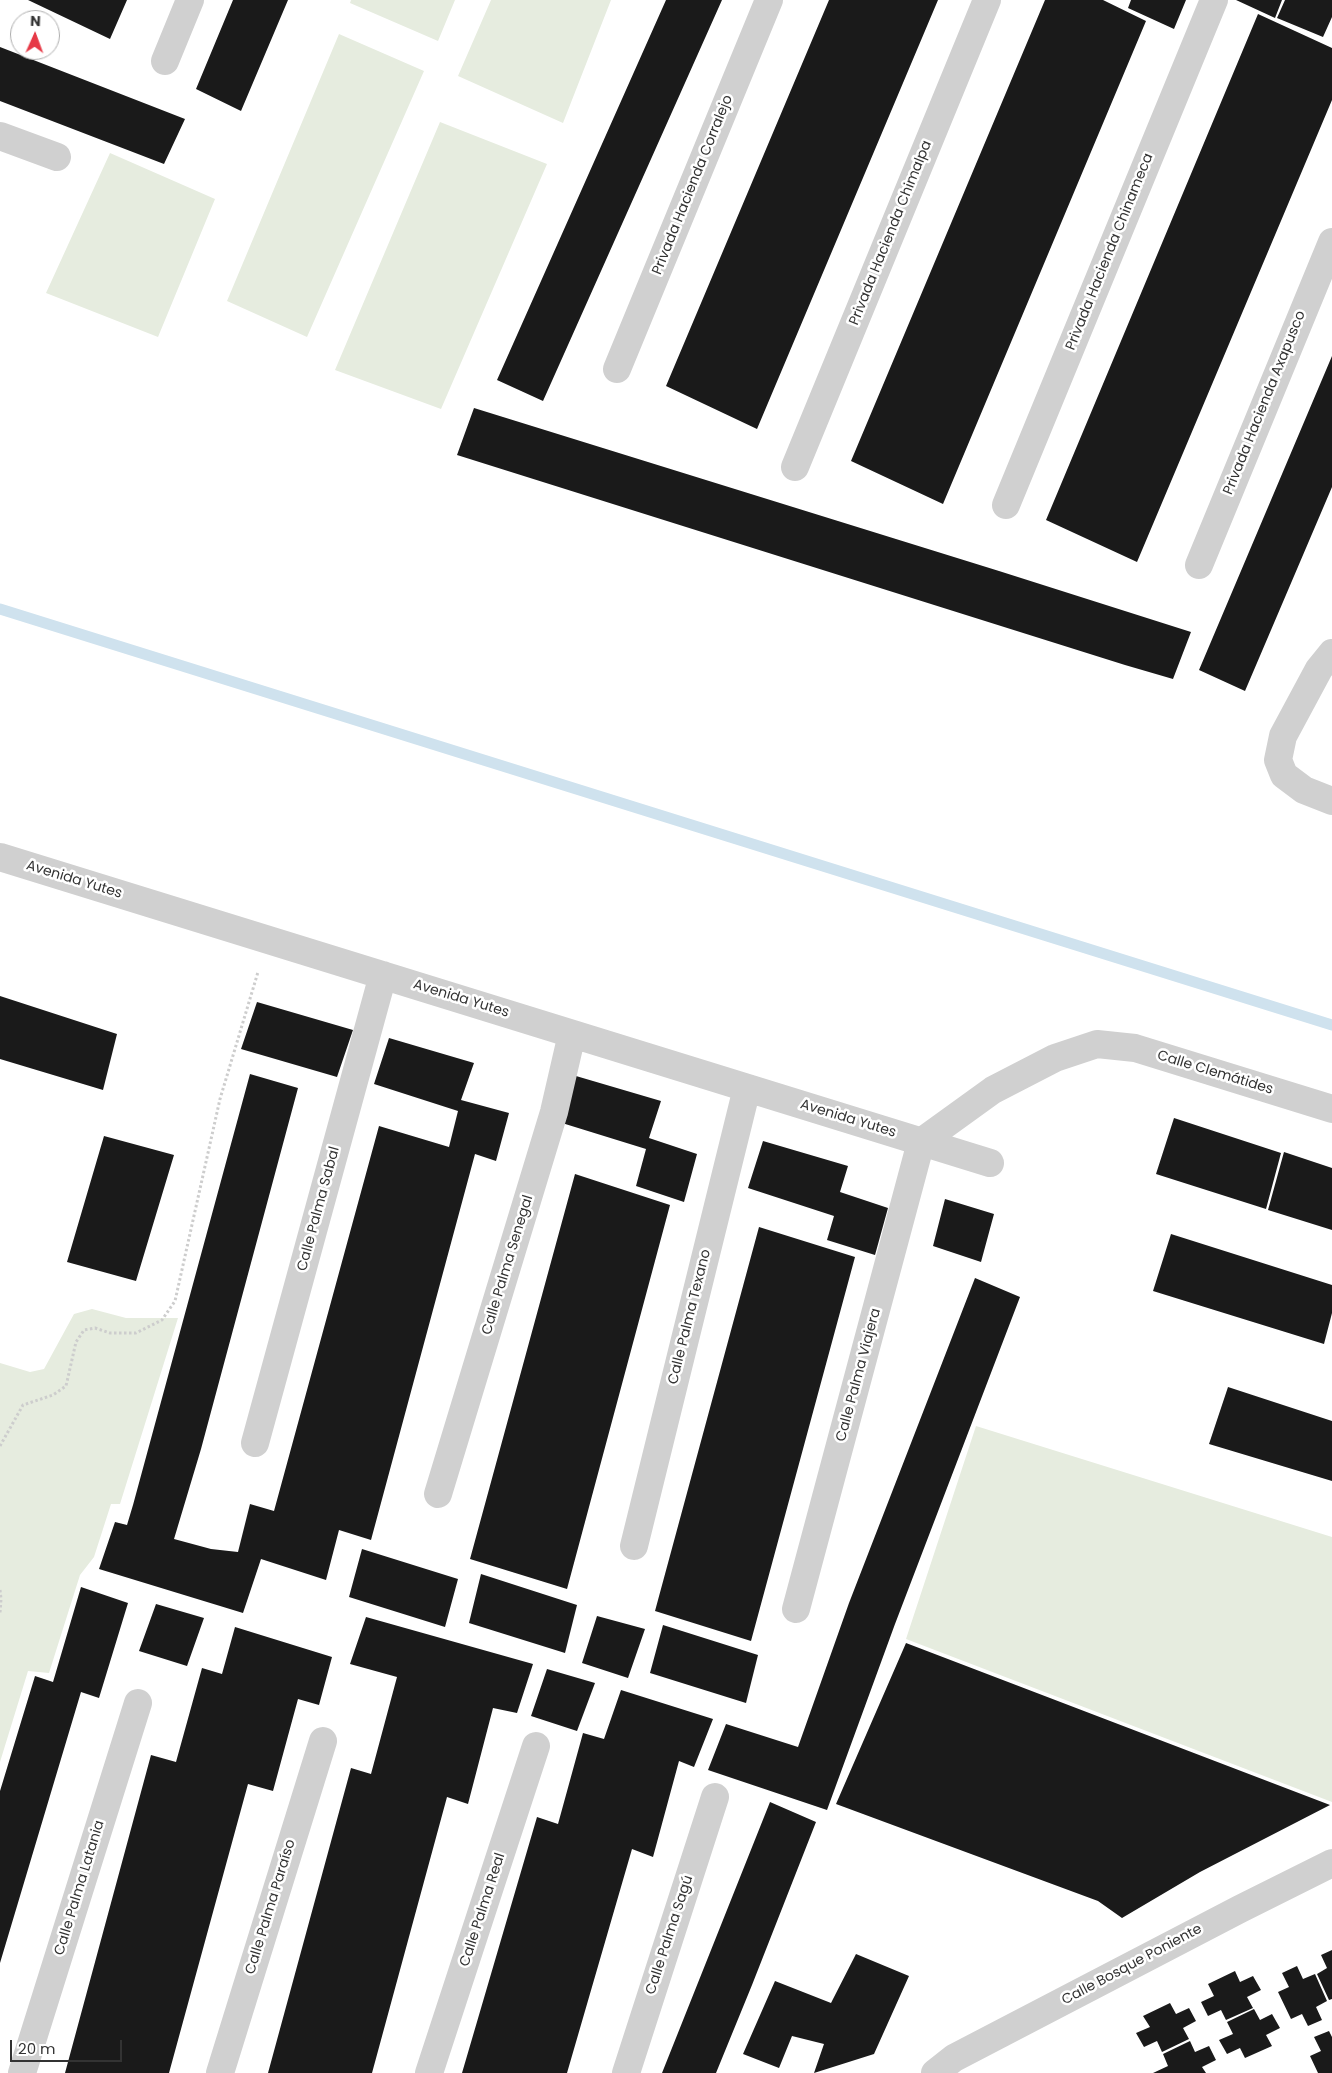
<!DOCTYPE html>
<meta charset="utf-8">
<style>
body{margin:0}
#map{position:relative;width:1332px;height:2073px;overflow:hidden;background:#fff;font-family:Poppins,sans-serif}
canvas{display:block}
.north{position:absolute;left:10px;top:10px;width:50px;height:50px;box-sizing:border-box;background:#fff;border:1px solid #adadad;border-radius:50%;rotate:2deg;font-size:14px;font-weight:700;line-height:20px;text-align:center;color:#333}
.north::after{content:'';display:block;margin:auto;width:18px;height:22px;background:#e63946;clip-path:polygon(50% 0,100% 100%,50% 72%,0 100%)}
.scale{position:absolute;left:10px;top:2040px;width:112px;height:22px;box-sizing:border-box;border:2px solid #333;border-top:0;padding-left:6px;font-size:15px;line-height:18px;white-space:nowrap;color:#333;-webkit-text-stroke:4px #fff;paint-order:stroke}
</style>
<div id="map">
<canvas width="1332" height="2073"></canvas>
<div class="north">N</div>
<div class="scale">20 m</div>
</div>
<script>
const ctx = document.querySelector('canvas').getContext('2d');
ctx.lineJoin = 'round';
function fill(path, color) { ctx.fillStyle = color; ctx.fill(path, 'evenodd'); }
function stroke(path, color, width, dash) { ctx.strokeStyle = color; ctx.lineWidth = width; ctx.lineCap = dash ? 'butt' : 'round'; ctx.setLineDash(dash || []); ctx.stroke(path); }
function label(font, color, halo, rows, align = 'center') {
  ctx.font = font + ' Poppins,sans-serif'; ctx.lineWidth = 5; ctx.setLineDash([]); ctx.textBaseline = 'middle'; ctx.strokeStyle = halo; ctx.fillStyle = color; for (const [text, x, y, turn = 0] of rows) {
    ctx.save(); ctx.translate(x, y); ctx.rotate((+turn || 0) * Math.PI / 180); ctx.textAlign = isNaN(turn) ? turn : align; if (halo) ctx.strokeText(text, 0, 0); ctx.fillText(text, 0, 0); ctx.restore();
  }
}
fill(new Path2D(`
 M 351,0 L 455,0 L 438,41 L 350,3 Z
 M 491,0 L 611,0 L 563,123 L 458,76 Z
 M 339,34 L 424,71 L 307,337 L 227,301 Z
 M 440,122 L 547,164 L 441,409 L 335,370 Z
 M 110,153 L 215,199 L 158,337 L 46,293 Z
 M 92,1309 L 126,1318 L 178,1318 L 120,1504 L 111,1504 L 94,1557 L 80,1575 L 49,1673 L 28,1671 L 0,1762 L 0,1363 L 30,1372 L 44,1369 L 74,1314 Z
 M 976,1426 L 1332,1537 L 1332,1802 L 906,1639 Z`), '#e6ecdf');
stroke(new Path2D(`
 M 0,609 L 1332,1025`), '#cfe2ee', 11);
fill(new Path2D(`
 M 28,0 L 127,0 L 110,39 Z
 M 233,0 L 288,0 L 241,111 L 196,89 Z
 M 666,0 L 722,0 L 543,401 L 497,380 Z
 M 829,0 L 938,0 L 757,429 L 666,386 Z
 M 1045,0 L 1103,0 L 1146,21 L 943,504 L 851,461 Z
 M 1131,0 L 1186,0 L 1174,29 L 1128,8 Z
 M 1236,0 L 1282,0 L 1275,18 Z
 M 1285,0 L 1332,0 L 1332,17 L 1323,37 L 1277,18 Z
 M 1258,14 L 1332,48 L 1332,100 L 1137,562 L 1046,520 Z
 M 0,47 L 185,119 L 164,164 L 0,101 Z
 M 1332,356 L 1332,487 L 1245,691 L 1199,670 Z
 M 474,408 L 999,571 L 1191,632 L 1173,679 L 1125,665 L 457,455 Z
 M 0,996 L 117,1034 L 103,1090 L 0,1059 Z
 M 257,1002 L 353,1030 L 337,1077 L 241,1049 Z
 M 389,1038 L 474,1063 L 461,1100 L 509,1113 L 496,1161 L 475,1154 L 371,1540 L 339,1530 L 326,1580 L 261,1559 L 243,1613 L 99,1569 L 115,1522 L 127,1525 L 133,1505 L 250,1074 L 298,1088 L 201,1449 L 174,1539 L 211,1549 L 238,1552 L 250,1504 L 274,1511 L 379,1126 L 449,1147 L 458,1111 L 374,1084 Z
 M 576,1076 L 661,1101 L 649,1138 L 697,1154 L 684,1202 L 636,1186 L 646,1149 L 562,1123 Z
 M 1174,1118 L 1281,1153 L 1266,1209 L 1156,1174 Z
 M 104,1136 L 174,1155 L 136,1281 L 67,1262 Z
 M 763,1141 L 848,1166 L 840,1192 L 888,1208 L 875,1255 L 827,1240 L 834,1216 L 748,1188 Z
 M 1284,1152 L 1332,1168 L 1332,1230 L 1268,1210 Z
 M 575,1174 L 670,1205 L 567,1589 L 470,1559 Z
 M 945,1199 L 994,1214 L 981,1262 L 933,1246 Z
 M 759,1227 L 855,1257 L 751,1641 L 655,1611 Z
 M 1171,1234 L 1332,1285 L 1332,1313 L 1324,1344 L 1153,1291 Z
 M 975,1278 L 1020,1297 L 895,1624 L 827,1810 L 708,1770 L 726,1724 L 798,1747 L 849,1603 Z
 M 1228,1387 L 1332,1421 L 1332,1481 L 1209,1444 Z
 M 362,1549 L 458,1579 L 445,1627 L 349,1597 Z
 M 481,1574 L 577,1605 L 565,1653 L 469,1623 Z
 M 81,1587 L 128,1603 L 99,1698 L 81,1692 L 0,1963 L 0,1791 L 35,1676 L 53,1682 Z
 M 156,1604 L 204,1618 L 187,1666 L 139,1651 Z
 M 597,1616 L 645,1629 L 628,1678 L 582,1663 Z
 M 366,1617 L 533,1664 L 517,1713 L 493,1708 L 468,1804 L 447,1797 L 372,2073 L 268,2073 L 351,1768 L 371,1774 L 397,1677 L 350,1664 Z
 M 663,1625 L 758,1655 L 746,1703 L 650,1673 Z
 M 235,1627 L 332,1657 L 319,1705 L 298,1699 L 273,1791 L 248,1784 L 169,2073 L 65,2073 L 151,1755 L 176,1762 L 202,1668 L 222,1674 Z
 M 906,1643 L 1330,1805 L 1200,1872 L 1122,1918 L 1098,1901 L 836,1804 Z
 M 547,1669 L 595,1683 L 577,1731 L 531,1716 Z
 M 621,1690 L 713,1719 L 694,1767 L 679,1761 L 653,1857 L 632,1849 L 567,2073 L 462,2073 L 537,1817 L 558,1824 L 583,1733 L 604,1739 Z
 M 770,1802 L 816,1822 L 752,1985 L 716,2073 L 662,2073 Z
 M 1332,1950 L 1332,1999 L 1329,2000 L 1317,1974 L 1327,1968 L 1321,1955 Z
 M 856,1954 L 909,1976 L 874,2054 L 814,2073 L 824,2044 L 792,2036 L 779,2068 L 743,2054 L 775,1981 L 831,2003 Z
 M 1297,1966 L 1303,1979 L 1315,1974 L 1327,2001 L 1316,2007 L 1322,2020 L 1308,2026 L 1302,2014 L 1291,2019 L 1278,1992 L 1289,1987 L 1282,1973 Z
 M 1235,1971 L 1240,1982 L 1253,1976 L 1261,1990 L 1247,1997 L 1253,2008 L 1226,2020 L 1221,2010 L 1208,2016 L 1201,2002 L 1214,1996 L 1208,1984 Z
 M 1170,2003 L 1176,2014 L 1189,2008 L 1196,2021 L 1183,2028 L 1189,2039 L 1162,2052 L 1157,2041 L 1144,2047 L 1136,2033 L 1150,2027 L 1143,2016 Z
 M 1254,2009 L 1260,2020 L 1272,2014 L 1280,2028 L 1266,2035 L 1272,2046 L 1245,2058 L 1240,2048 L 1227,2054 L 1219,2040 L 1233,2034 L 1227,2022 Z
 M 1329,2031 L 1332,2037 L 1332,2073 L 1318,2073 L 1310,2056 L 1321,2051 L 1314,2037 Z
 M 1190,2041 L 1195,2052 L 1209,2046 L 1216,2060 L 1202,2067 L 1206,2073 L 1153,2073 L 1168,2066 L 1163,2054 Z`), '#1a1a1a');
stroke(new Path2D(`
 M 0,1446 L 23,1405 L 53,1395 L 66,1386 L 76,1342 L 84,1330 L 95,1328 L 110,1333 L 136,1333 L 162,1320 L 175,1301 L 220,1099 L 258,972
 M 0,1590 L 1,1599 L 0,1613`), '#cdcdcd', 3, [2.5, 2.5]);
stroke(new Path2D(`
 M 165,61 L 190,0
 M 0,136 L 57,157
 M 617,369 L 769,0
 M 795,467 L 987,0
 M 1006,505 L 1214,0
 M 1199,565 L 1332,242
 M 1332,653 L 1319,669 L 1283,736 L 1278,760 L 1284,775 L 1304,790 L 1332,801
 M 0,857 L 990,1163
 M 255,1443 L 383,975
 M 438,1494 L 554,1112 L 572,1034
 M 634,1546 L 747,1088
 M 796,1609 L 921,1142 L 993,1090 L 1055,1058 L 1097,1044 L 1135,1048 L 1332,1109
 M 22,2073 L 138,1703
 M 220,2073 L 323,1741
 M 429,2073 L 536,1746
 M 626,2073 L 715,1797
 M 935,2073 L 954,2058 L 1240,1909 L 1332,1863`), '#d0d0d0', 28);
label('14px', '#333', '#fff', [
 ["Privada Hacienda Corralejo",693,185,-68],
 ["Privada Hacienda Chimalpa",891,233,-68],
 ["Privada Hacienda Chinameca",1110,252,-68],
 ["Privada Hacienda Axapusco",1265,403,-68],
 ["Avenida Yutes",74,880,17],
 ["Avenida Yutes",461,999,17],
 ["Calle Clemátides",1215,1073,17],
 ["Avenida Yutes",848,1119,17],
 ["Calle Palma Sabal",319,1209,-75],
 ["Calle Palma Senegal",508,1265,-73],
 ["Calle Palma Texano",690,1317,-76],
 ["Calle Palma Viajera",859,1375,-75],
 ["Calle Palma Latania",80,1888,-73],
 ["Calle Palma Paraíso",271,1907,-73],
 ["Calle Palma Real",483,1910,-72],
 ["Calle Palma Sagú",670,1935,-72],
 ["Calle Bosque Poniente",1132,1965,-28]
]);
</script>
